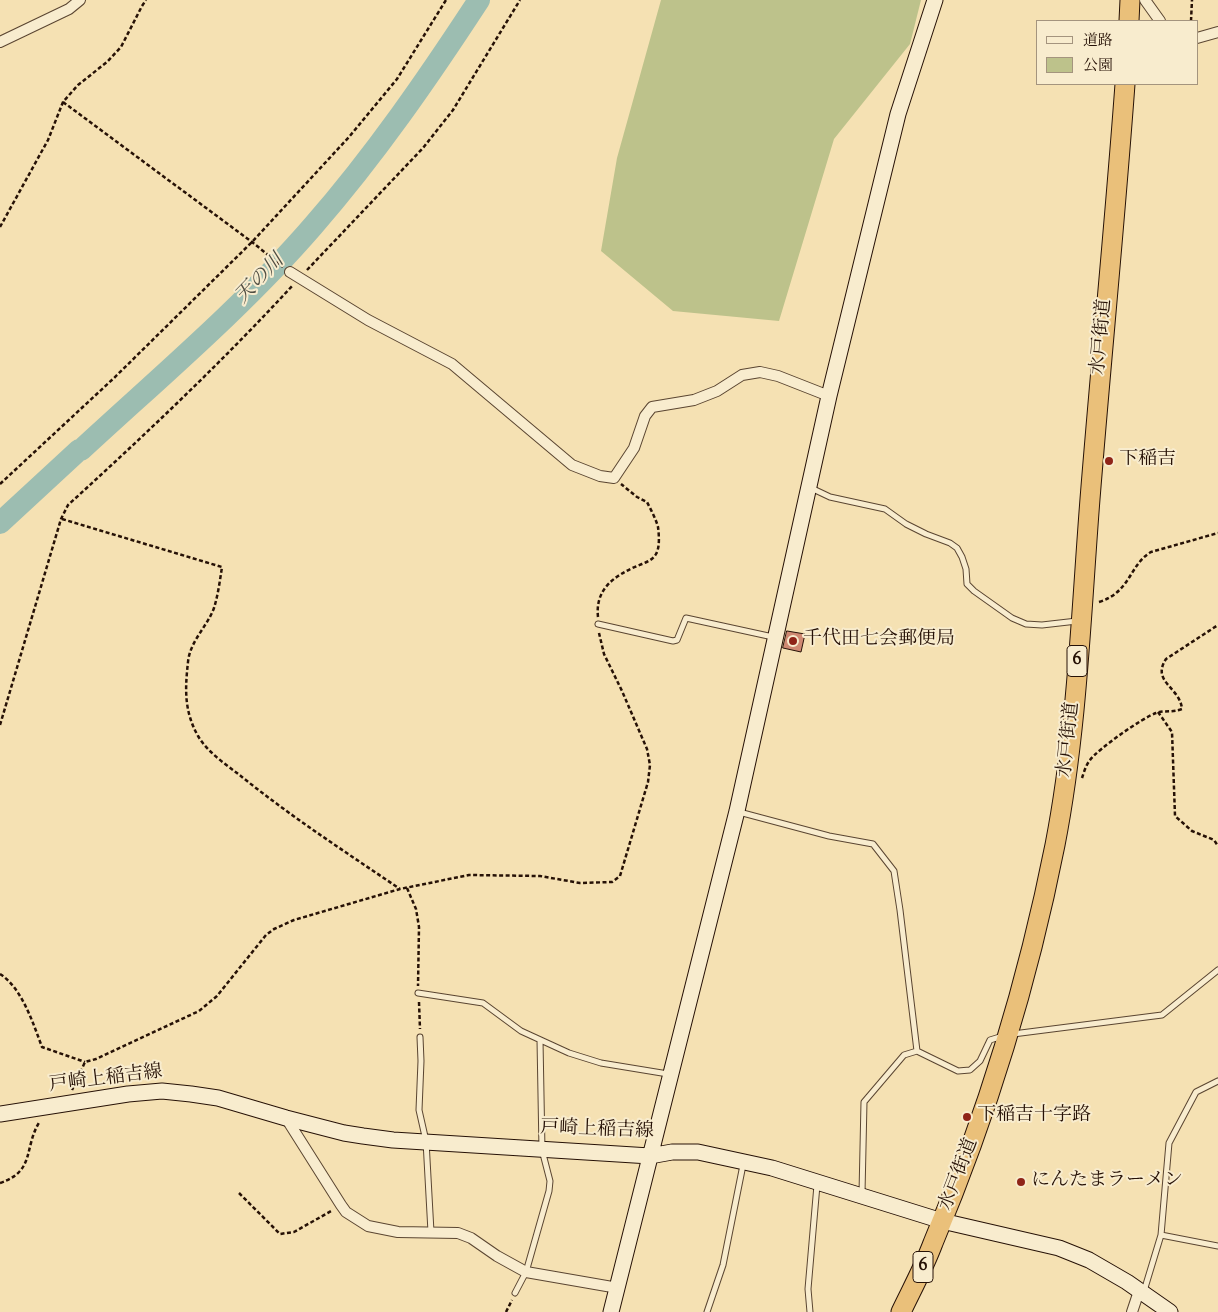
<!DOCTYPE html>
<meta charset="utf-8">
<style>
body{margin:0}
#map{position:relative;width:1218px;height:1312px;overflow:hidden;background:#f5e1b3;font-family:"Sorts Mill Goudy","Noto Serif JP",serif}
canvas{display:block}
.legend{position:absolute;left:1036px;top:20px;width:162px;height:65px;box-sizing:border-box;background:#f8ecce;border:1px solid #a4947e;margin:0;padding:6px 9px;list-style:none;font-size:15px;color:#261106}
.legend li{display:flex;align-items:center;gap:10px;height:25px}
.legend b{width:25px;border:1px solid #a4947e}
</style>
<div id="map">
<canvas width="1218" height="1312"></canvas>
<ul class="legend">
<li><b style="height:6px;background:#f8ecce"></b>道路</li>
<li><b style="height:14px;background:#bdc28b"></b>公園</li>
</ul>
</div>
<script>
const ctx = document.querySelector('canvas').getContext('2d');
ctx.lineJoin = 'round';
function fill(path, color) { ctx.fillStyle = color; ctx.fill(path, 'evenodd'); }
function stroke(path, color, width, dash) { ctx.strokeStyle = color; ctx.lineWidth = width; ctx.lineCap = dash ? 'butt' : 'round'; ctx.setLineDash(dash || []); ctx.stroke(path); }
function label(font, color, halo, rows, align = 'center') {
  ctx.font = font + ' "Sorts Mill Goudy","Noto Serif JP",serif'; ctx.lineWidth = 4; ctx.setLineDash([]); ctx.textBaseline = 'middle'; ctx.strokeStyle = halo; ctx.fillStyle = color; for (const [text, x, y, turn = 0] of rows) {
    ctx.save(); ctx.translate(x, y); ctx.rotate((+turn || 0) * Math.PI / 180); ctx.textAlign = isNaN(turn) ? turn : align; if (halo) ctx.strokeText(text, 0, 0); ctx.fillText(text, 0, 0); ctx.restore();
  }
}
fill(new Path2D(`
 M 661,0 L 921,0 L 910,44 L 834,139 L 779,321 L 673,311 L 601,251 L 617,158 Z`), '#bdc28b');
stroke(new Path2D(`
 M 0,523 L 79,450 L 81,450 C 160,377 243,307 313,226 C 375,155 428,78 479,0`), '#9cbdb1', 22);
const building = new Path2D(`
 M 787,631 L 805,634 L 801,652 L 783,648 Z`);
fill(building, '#cf8972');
stroke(building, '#261106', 1);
const lane = new Path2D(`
 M 811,488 L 830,497 L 885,509 L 906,524 L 926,534 L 950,543 L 957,548 L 962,557 L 966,569 L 967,584 L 974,591 L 1012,618 L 1026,624 L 1042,625 L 1077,621
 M 598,624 L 673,641 L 677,640 L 686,618 L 773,637
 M 739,812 L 829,836 L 873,844 L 894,871 L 900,910 L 917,1051
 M 418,993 L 483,1003 L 521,1031 L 569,1053 L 601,1063 L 668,1074
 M 1013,1034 L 1162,1015 L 1218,970
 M 420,1037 L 421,1061 L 419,1110 L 426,1141 L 431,1232
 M 862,1193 L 864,1102 L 904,1055 L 917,1051 L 958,1071 L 970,1070 L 980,1061 L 990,1040 L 1003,1036
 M 1161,1235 L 1169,1143 L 1196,1092 L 1218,1081
 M 1144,1291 L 1161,1235 L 1218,1246
 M 515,1293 L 526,1272 L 549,1191 L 550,1181 L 542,1150 L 540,1040
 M 707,1312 L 723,1265 L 743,1165
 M 810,1312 L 808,1289 L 817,1185`);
const street = new Path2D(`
 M 1145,0 L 1160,21
 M 1197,38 L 1218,32
 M 0,42 L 69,9 L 80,0
 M 290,272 L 368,320 L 452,364 L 572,465 L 600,476 L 614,478 L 634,448 L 645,416 L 652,407 L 694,400 L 717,391 L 742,375 L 760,372 L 778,376 L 829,396
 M 286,1118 L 341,1205 L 346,1212 L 368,1226 L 398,1232 L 458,1233 L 471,1238 L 497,1256 L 526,1272 L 618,1288
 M 1132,1312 L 1139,1291`);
const secondary = new Path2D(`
 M 0,1114 L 128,1094 L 162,1091 L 191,1094 L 218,1098 L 286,1118 L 344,1133 L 363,1136 L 393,1140 L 650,1156 L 672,1152 L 698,1152 L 772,1168 L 942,1221 L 1059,1248 L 1089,1260 L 1127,1282 L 1170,1312
 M 611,1312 L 737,811 L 829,396 L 898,114 L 935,0`);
const highway = new Path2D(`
 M 1129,21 L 1130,0
 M 901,1312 C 912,1289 924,1267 933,1243 C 987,1115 1028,981 1055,845 C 1077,732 1081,615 1090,499 C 1101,361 1115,222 1125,84`);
stroke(lane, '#5a4531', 7);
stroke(street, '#5a4531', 12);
stroke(secondary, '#261106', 17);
stroke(highway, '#261106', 21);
stroke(new Path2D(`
 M 1191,21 L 1192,0
 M 63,102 L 252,242 L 283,267
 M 0,227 L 48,140 L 63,102 L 78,85 L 107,62 L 121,47 L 142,6 L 146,0
 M 307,270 L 423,148 L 453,110 L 520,0
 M 0,484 L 114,378 L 252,242 L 349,137 L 397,79 L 446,0
 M 62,519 L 222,567 C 220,580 218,595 214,608 C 207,627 190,641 188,662 C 185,689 184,711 198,736 C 208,753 227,765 242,777 C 293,818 347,853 400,889
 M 1099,602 C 1131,592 1129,565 1151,552 L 1218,533
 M 598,617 C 595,589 614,576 637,566 C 644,563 652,561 656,554 C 660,547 659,535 658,527 C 656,519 651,510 647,502 L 637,497 L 621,484
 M 1158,712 L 1172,732 L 1175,816 L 1192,831 L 1214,840 L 1218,846
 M 0,725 L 61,519 L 68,505 C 146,434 222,362 293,285
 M 1082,778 C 1084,772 1086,765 1090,760 C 1098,749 1142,718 1156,713 C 1164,710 1171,713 1182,709 C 1180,687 1151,682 1166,659 L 1218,625
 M 407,888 L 416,909 L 419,927 L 418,986
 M 0,974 C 22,988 33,1023 42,1047 L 85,1062
 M 419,1002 L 420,1029
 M 72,1090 L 85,1062 L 96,1059 L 199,1011 L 217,996 L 266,935 L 274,929 L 294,920 L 400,889 L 469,875 L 540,876 L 580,883 L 612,882 L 620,876 L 648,782 L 650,765 L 647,749 L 622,691 L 604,654 L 599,633
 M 0,1183 C 36,1171 23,1148 40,1121
 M 239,1193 L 280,1234 L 294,1232 L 333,1210
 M 506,1312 L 512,1300`), '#261106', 2.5, [4, 2.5]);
stroke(lane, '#f8ecce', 5);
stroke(street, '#f8ecce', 10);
stroke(secondary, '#f8ecce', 15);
stroke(highway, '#eac07a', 19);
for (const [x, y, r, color] of [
 [1109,461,5,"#8f2418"],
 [793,641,5,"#8f2418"],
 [967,1117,5,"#8f2418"],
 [1021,1182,5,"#8f2418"]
]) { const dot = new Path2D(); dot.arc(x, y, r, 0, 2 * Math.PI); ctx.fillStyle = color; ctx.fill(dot); stroke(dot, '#f8ecce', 2); }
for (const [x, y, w] of [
 [1077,661,20],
 [923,1267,20]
]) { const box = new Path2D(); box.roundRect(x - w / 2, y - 15.5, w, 31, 4); ctx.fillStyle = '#f8ecce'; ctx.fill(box); stroke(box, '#261106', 1); }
label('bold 18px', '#261106', null, [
 ["6",1077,661],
 ["6",923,1267]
]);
label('19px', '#261106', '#f8ecce', [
 ["水戸街道",1103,337,-85],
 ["水戸街道",1070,740,-84],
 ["戸崎上稲吉線",106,1080,-7],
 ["戸崎上稲吉線",597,1131,2],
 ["水戸街道",960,1175,-69]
]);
label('19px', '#261106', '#f8ecce', [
 ["下稲吉",1119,461],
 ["千代田七会郵便局",803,641],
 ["下稲吉十字路",977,1117],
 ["にんたまラーメン",1031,1182]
], 'left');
label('italic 20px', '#4f4d42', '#f8ecce', [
 ["天の川",261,280,-46]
]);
</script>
